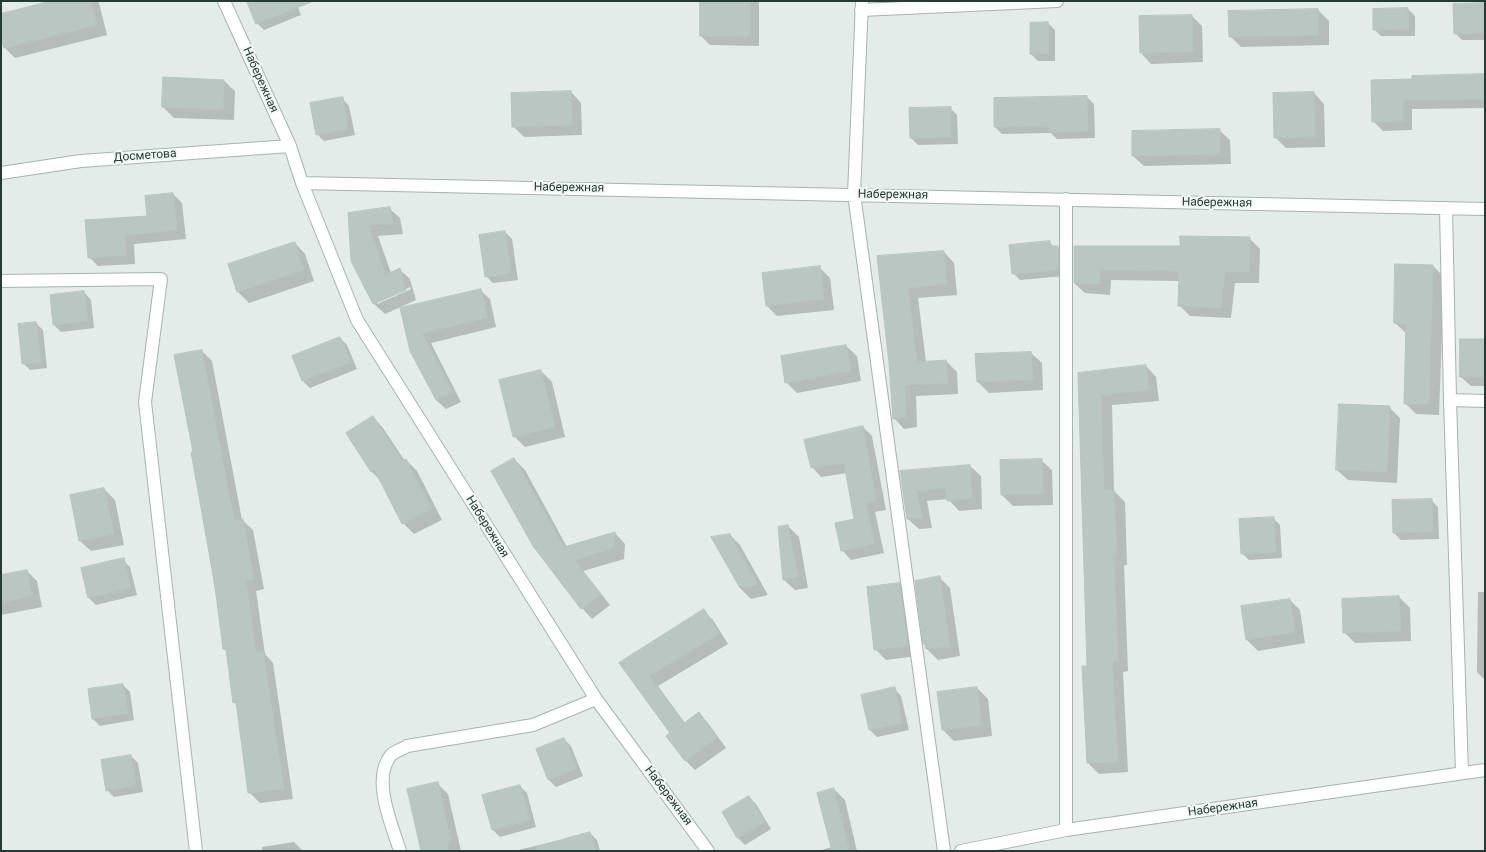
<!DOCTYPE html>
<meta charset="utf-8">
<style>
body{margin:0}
#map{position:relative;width:1486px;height:852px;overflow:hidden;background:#e3ece8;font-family:Roboto,sans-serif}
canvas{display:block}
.frame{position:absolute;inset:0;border:2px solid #243b35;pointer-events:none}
</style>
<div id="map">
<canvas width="1486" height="852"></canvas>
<div class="frame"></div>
</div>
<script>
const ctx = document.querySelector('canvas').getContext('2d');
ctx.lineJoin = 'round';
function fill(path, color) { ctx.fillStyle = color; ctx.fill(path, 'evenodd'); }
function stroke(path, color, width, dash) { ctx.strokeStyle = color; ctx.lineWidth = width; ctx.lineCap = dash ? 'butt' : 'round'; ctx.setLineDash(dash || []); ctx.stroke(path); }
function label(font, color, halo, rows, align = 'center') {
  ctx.font = font + ' Roboto,sans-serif'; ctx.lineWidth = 4; ctx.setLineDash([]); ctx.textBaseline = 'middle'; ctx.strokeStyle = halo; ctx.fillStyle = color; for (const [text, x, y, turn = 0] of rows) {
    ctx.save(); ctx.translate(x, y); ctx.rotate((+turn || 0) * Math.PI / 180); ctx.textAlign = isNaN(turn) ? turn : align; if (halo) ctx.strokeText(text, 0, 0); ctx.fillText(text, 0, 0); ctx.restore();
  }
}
fill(new Path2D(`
 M 55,1 L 97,1 L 99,3 L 107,35 L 15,58 L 5,48 L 1,34 L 1,15 Z
 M 252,1 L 296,1 L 301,15 L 264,30 L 257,23 Z
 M 522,1 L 562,1 L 523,2 Z
 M 701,1 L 759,1 L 759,46 L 710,45 L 701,36 Z
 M 874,1 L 906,1 L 906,8 L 880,7 Z
 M 1485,4 L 1485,40 L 1462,40 L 1455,33 Z
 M 1408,9 L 1415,16 L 1415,36 L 1381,36 L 1374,29 Z
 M 1318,10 L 1329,21 L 1329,45 L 1241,47 L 1230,36 Z
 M 1192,16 L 1202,26 L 1203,62 L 1151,64 L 1141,53 Z
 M 1048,23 L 1055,30 L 1055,61 L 1038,61 L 1031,54 Z
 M 1485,75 L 1485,108 L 1412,109 L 1412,130 L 1383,131 L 1373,121 L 1413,80 Z
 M 164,78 L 224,81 L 235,91 L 234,120 L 174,118 L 163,107 Z
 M 571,92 L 581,103 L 582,135 L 524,137 L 513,126 Z
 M 1314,93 L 1324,104 L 1325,147 L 1286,148 L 1275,137 Z
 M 1087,97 L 1094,104 L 1095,138 L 1057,139 L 1051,133 L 1002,134 L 995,127 Z
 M 342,98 L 349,106 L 355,135 L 324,141 L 317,134 Z
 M 950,108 L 957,115 L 958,144 L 918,145 L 911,138 Z
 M 1219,130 L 1230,140 L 1231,164 L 1144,166 L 1133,156 Z
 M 173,194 L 182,203 L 186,239 L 134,244 L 135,264 L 98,266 L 89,257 L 148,217 Z
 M 389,208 L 400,218 L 403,234 L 378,236 L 391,273 L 399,269 L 410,279 L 416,300 L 385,314 L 374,304 L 352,261 L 349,214 ZM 410,287 L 411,289 L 377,304 L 377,302 Z
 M 505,232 L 512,239 L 518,280 L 493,283 L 486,276 Z
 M 1249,238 L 1260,249 L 1259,283 L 1235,283 L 1231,318 L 1190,316 L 1179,305 L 1180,281 L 1111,280 L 1110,295 L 1085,293 L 1074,283 L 1074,247 L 1180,247 Z
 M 1049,242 L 1054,247 L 1058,247 L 1065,254 L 1065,276 L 1020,280 L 1013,273 Z
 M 295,243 L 305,254 L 314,281 L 249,303 L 238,292 L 229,265 Z
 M 944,252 L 954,263 L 957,295 L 918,298 L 926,362 L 946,361 L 957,372 L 958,394 L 916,396 L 917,427 L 904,429 L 894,418 L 890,363 L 878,257 Z
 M 1433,266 L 1444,277 L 1439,415 L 1416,414 L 1405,403 L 1407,334 L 1395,323 Z
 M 819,267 L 830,278 L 834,310 L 777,316 L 767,306 Z
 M 480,290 L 490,299 L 496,327 L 431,343 L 461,402 L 446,409 L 436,400 L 401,308 Z
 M 84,292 L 91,300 L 94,328 L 61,332 L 54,325 Z
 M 36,323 L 43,330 L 47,368 L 30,370 L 23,363 Z
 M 340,338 L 347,345 L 357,369 L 310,388 L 303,381 L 293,356 Z
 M 1485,340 L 1485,386 L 1471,386 L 1461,377 Z
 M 846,346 L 857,356 L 861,381 L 797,393 L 786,382 Z
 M 202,351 L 212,361 L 242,520 L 253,530 L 264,589 L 256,591 L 265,654 L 273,663 L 293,799 L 260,803 L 249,792 L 238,706 L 234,702 L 227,652 L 224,649 L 194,453 Z
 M 1031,353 L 1042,363 L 1043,390 L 989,393 L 978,382 Z
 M 1146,366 L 1156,377 L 1159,401 L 1112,405 L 1114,491 L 1125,502 L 1127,565 L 1124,565 L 1128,671 L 1123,672 L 1128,772 L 1099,774 L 1088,763 L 1083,667 L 1088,667 L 1079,374 Z
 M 541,371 L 552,382 L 565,437 L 525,447 L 514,436 Z
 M 1389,407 L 1400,418 L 1397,483 L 1348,480 L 1337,470 Z
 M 373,417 L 383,428 L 405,461 L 406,460 L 417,471 L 442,520 L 414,534 L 403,523 L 382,482 L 371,471 Z
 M 863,427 L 872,436 L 886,510 L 875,512 L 884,553 L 851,560 L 842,550 L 855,520 L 847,473 L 821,477 L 812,467 Z
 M 514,459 L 525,470 L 567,547 L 615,533 L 625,544 L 624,559 L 583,571 L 610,605 L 592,619 L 582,608 Z
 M 1041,460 L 1052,470 L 1053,505 L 1013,506 L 1002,495 L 1001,461 Z
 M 970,466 L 981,476 L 982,509 L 959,511 L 948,499 L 927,501 L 932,528 L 919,529 L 908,519 L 901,472 Z
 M 104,489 L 115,500 L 124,545 L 91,551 L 80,541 Z
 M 1431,500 L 1438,507 L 1439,539 L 1401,540 L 1394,533 Z
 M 1273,518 L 1280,525 L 1282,558 L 1249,560 L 1242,553 Z
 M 788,526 L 799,537 L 808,588 L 795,590 L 784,580 Z
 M 730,535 L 740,545 L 768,595 L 751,599 L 740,588 Z
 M 123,560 L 130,567 L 137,595 L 96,605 L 89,598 L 82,569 Z
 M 27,571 L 37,581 L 42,607 L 1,615 L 1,576 Z
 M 939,577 L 950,588 L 960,656 L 938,660 L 927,649 L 924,643 Z
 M 899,584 L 910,594 L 918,656 L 886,660 L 875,649 Z
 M 1478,592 L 1485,592 L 1485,680 L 1477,672 Z
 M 1399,597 L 1410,608 L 1411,641 L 1355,643 L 1344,632 Z
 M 1290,600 L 1300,610 L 1305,643 L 1258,651 L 1247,640 L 1242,607 Z
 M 704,611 L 713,620 L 728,644 L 658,686 L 685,723 L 699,713 L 708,723 L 726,748 L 695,770 L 686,761 L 668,736 L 671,733 L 620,664 Z
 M 123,685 L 130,692 L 134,720 L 100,726 L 93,719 Z
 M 894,688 L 901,696 L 909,730 L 877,737 L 870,730 Z
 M 977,688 L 988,699 L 992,736 L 954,741 L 943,730 Z
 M 564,739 L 571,746 L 583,776 L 556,787 L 549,780 L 537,750 Z
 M 131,756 L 138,763 L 143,792 L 114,797 L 107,790 Z
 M 437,783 L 448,794 L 461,851 L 422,851 Z
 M 520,786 L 527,793 L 536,827 L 500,837 L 493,830 Z
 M 834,789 L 845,800 L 857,851 L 818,851 L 832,847 Z
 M 749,797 L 756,804 L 771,829 L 745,845 L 738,838 L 723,812 Z
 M 590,833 L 597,840 L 600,851 L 514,851 Z
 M 294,842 L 303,851 L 262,851 L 262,847 Z`), '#0003');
const building = new Path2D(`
 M 51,1 L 91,1 L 97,25 L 4,48 L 1,38 L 1,14 Z
 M 247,1 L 311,1 L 311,2 L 256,24 Z
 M 700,1 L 750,1 L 750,37 L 700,36 Z
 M 1485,3 L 1485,33 L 1454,34 L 1453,4 Z
 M 1408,8 L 1409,29 L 1373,30 L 1373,9 Z
 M 1318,9 L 1319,35 L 1229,37 L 1228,11 Z
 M 1192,15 L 1193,52 L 1140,53 L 1139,16 Z
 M 1048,22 L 1049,54 L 1030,54 L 1030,23 Z
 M 1485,74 L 1485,99 L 1403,100 L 1403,121 L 1372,122 L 1371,80 L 1412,79 L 1412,76 Z
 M 163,77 L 224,80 L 223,110 L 162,107 Z
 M 571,91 L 572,125 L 512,127 L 511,93 Z
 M 1314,92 L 1315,137 L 1274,138 L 1273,93 Z
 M 1087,96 L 1088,131 L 1049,132 L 1049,126 L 994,127 L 994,98 Z
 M 343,97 L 348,129 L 316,135 L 310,103 Z
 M 951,107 L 951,137 L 910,138 L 909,108 Z
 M 1220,129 L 1220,154 L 1132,156 L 1132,131 Z
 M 173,193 L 177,230 L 125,235 L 126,255 L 88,258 L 85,220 L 147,216 L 145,196 Z
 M 390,207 L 393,224 L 369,225 L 385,275 L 400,268 L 406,290 L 373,304 L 351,261 L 348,213 Z
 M 505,231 L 511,273 L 485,277 L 479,235 Z
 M 1180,236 L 1250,237 L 1249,272 L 1225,272 L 1221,308 L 1178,306 L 1179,271 L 1100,270 L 1100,284 L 1074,283 L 1074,246 L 1180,246 Z
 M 1050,241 L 1050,246 L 1058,246 L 1058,270 L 1012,274 L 1009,245 Z
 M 295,242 L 304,270 L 237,292 L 228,264 Z
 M 944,251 L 947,284 L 908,288 L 917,362 L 946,360 L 948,383 L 905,385 L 906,417 L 893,419 L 889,363 L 877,256 Z
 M 1395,264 L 1433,265 L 1429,404 L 1404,404 L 1406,324 L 1394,323 Z
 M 820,266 L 824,299 L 766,306 L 762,273 Z
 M 481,289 L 487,318 L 422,333 L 453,392 L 436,400 L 410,351 L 400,308 Z
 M 84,291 L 88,321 L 53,325 L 50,295 Z
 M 36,322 L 41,362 L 22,364 L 18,324 Z
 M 340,337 L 351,362 L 302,381 L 292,356 Z
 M 1460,339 L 1485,339 L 1485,377 L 1460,377 Z
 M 846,345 L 851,371 L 785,383 L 781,356 Z
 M 202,350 L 234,520 L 243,519 L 254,579 L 246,581 L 256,652 L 263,651 L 284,789 L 248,793 L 236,702 L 233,703 L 226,649 L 223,649 L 215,586 L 191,452 L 193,452 L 174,355 Z
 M 1031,352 L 1033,380 L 977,382 L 975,354 Z
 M 1146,365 L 1149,390 L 1101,395 L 1104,490 L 1114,490 L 1117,555 L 1114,555 L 1118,661 L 1112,661 L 1118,762 L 1087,763 L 1082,666 L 1087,666 L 1078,373 Z
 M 541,370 L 555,427 L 513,437 L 499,380 Z
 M 1339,404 L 1390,406 L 1387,472 L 1336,470 Z
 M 373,416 L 402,461 L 406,459 L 432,509 L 402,524 L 374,469 L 371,472 L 346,433 Z
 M 863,426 L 876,501 L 866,503 L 874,544 L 841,551 L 835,523 L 854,519 L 844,463 L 811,468 L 804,440 Z
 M 514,458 L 564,547 L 615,532 L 614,548 L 574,560 L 601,594 L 581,609 L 533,546 L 491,471 Z
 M 1042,459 L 1043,494 L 1001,495 L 1000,460 Z
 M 970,465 L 972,498 L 947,501 L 945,488 L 917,491 L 922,518 L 907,519 L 900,471 Z
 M 104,488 L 114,534 L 79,541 L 70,495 Z
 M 1432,499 L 1433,532 L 1393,533 L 1392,500 Z
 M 1274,517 L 1276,552 L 1241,554 L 1239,519 Z
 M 788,525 L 798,577 L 783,580 L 778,527 Z
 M 730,534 L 758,585 L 740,588 L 711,537 Z
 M 124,558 L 131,588 L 88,598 L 81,568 Z
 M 27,570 L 32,596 L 1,603 L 1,575 Z
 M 940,576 L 950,646 L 926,649 L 925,644 L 923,644 L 915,581 Z
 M 900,583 L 908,646 L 874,650 L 867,587 Z
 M 1399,596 L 1401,631 L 1343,633 L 1342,599 Z
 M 1290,599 L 1295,632 L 1246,640 L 1241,606 Z
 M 704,609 L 719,634 L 649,676 L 684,723 L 699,712 L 717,738 L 685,761 L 666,736 L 670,733 L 619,663 Z
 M 123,684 L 128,713 L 92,719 L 88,689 Z
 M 895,687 L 902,723 L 869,730 L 861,695 Z
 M 977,687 L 982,725 L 942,730 L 937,692 Z
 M 564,738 L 577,768 L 548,780 L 536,749 Z
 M 131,755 L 136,785 L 106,791 L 101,760 Z
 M 438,782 L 451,842 L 447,843 L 449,851 L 421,851 L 407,789 Z
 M 520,785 L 530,820 L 492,830 L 482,795 Z
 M 834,788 L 849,851 L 832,851 L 817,793 Z
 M 749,796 L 765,822 L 737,838 L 722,812 Z
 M 590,832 L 596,851 L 538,851 L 537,847 Z`);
fill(building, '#b9c6c1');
stroke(building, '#b6c5bf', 1);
const minor = new Path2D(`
 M 224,1 L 290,146 L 302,183 L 357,320 L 596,699 L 708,851
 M 862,1 L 854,194 L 944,851
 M 861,10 L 1057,1
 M 1,173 L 81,161 L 290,146
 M 302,183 L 1485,209
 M 1446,208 L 1450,400 L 1462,773
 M 1,281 L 161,279 L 145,402 L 196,851
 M 1450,400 L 1485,401
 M 1066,830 L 1066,199
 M 400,851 C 392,825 371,779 391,755 C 395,751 403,749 407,746 L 533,725 L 596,699
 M 961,851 L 1066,830 L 1485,770`);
stroke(minor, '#a6b3af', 14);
stroke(minor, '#fff', 12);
label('12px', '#243b35', '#f3f8f6', [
 ["Набережная",260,80,66],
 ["Досметова",145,156,-4],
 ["Набережная",569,188,1],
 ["Набережная",893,195,1],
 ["Набережная",1217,203,1],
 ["Набережная",487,527,58],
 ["Набережная",668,796,53],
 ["Набережная",1223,808,-8]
]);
</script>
